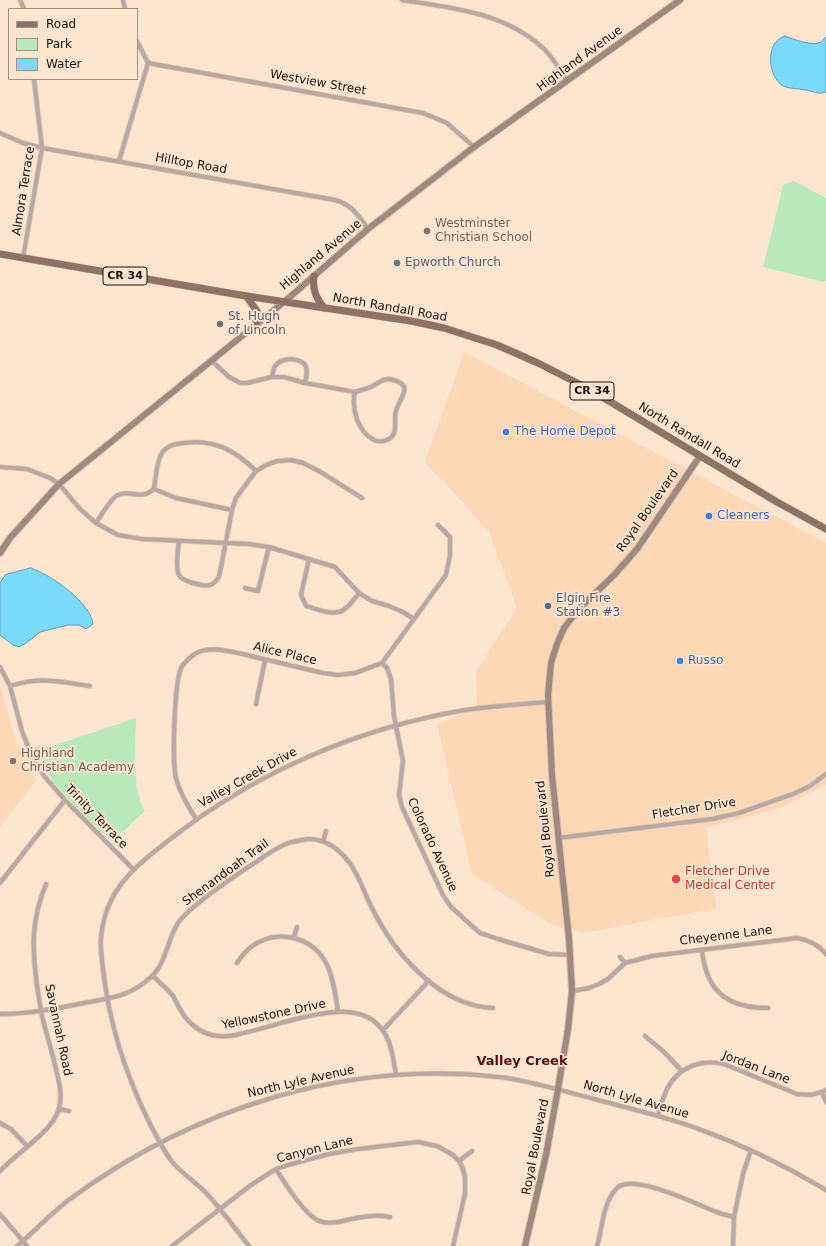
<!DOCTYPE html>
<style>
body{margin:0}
#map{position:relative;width:826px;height:1246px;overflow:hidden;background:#fee5d0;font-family:"DejaVu Sans",sans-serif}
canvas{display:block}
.legend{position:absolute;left:8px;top:8px;width:130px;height:72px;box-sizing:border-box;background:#fee5d0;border:1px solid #a39080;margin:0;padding:5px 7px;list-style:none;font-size:12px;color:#1b1108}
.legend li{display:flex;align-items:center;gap:8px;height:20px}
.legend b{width:20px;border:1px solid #a39080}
</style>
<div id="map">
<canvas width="826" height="1246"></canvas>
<ul class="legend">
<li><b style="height:5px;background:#8f7266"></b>Road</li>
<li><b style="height:11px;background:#bae9bb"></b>Park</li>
<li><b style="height:11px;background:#7bd9fe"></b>Water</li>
</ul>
</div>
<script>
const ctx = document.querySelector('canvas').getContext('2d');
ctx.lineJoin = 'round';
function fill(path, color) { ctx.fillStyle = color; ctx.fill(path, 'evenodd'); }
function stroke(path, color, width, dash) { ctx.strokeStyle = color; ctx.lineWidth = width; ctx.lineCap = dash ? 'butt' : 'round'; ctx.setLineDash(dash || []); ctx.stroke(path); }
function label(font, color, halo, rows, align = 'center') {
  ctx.font = font + ' "DejaVu Sans",sans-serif'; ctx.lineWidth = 3.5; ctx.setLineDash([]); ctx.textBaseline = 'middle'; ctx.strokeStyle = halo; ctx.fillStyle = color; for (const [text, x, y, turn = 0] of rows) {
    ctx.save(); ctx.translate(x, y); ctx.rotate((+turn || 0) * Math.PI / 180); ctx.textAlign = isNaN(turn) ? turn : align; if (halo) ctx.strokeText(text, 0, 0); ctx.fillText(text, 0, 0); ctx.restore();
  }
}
fill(new Path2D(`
 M 464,352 L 826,543 L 826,785 L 780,808 L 706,828 L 716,908 L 583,933 L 552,925 L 472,874 L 437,724 L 477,708 L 476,671 L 517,608 L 489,531 L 425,462 Z
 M 0,686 L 16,741 L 36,780 L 0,827 Z`), '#fcd8b8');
fill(new Path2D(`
 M 794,181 L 826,198 L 826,281 L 824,282 L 763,267 L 783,185 Z
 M 136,718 C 136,744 131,788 145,811 L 112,842 L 78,809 L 54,783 L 34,752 Z`), '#bae9bb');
const water = new Path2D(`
 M 785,36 C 793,39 813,47 821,42 C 823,40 824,38 826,37 L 826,92 C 818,95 813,91 805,90 C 798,88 789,89 783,86 C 768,77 764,42 785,36 Z
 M 31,568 C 38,571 45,574 51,578 C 65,586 92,608 93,624 L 86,629 L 79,625 L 68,625 L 40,632 L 26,643 L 19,647 L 13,645 L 0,635 L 0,583 L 5,575 Z`);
fill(water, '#7bd9fe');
stroke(water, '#5e9db4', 1);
const street = new Path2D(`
 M 20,0 L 24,9
 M 123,0 L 125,9
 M 402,0 C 454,8 508,13 546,51 C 554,60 561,71 568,81
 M 148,63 L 423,113 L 447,123 L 474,147
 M 0,133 L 23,143 L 42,148 L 335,200 C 351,204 359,216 368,229
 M 119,161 L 148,63 L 137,41
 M 23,258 L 42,148 L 34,79
 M 212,361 L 229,377 L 241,383 L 247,383 L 272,377 L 284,377 L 305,383 L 355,392
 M 272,377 C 273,373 273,368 276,365 C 282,357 302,357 306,367 C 308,372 306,378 305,383
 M 389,379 C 417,384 399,398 396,411 C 393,421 399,433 389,439 C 384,442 379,442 374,440 C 358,432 351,409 355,392 L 371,387 L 383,380 Z
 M 0,467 L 27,469 L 50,478 L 59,484 L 80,509 L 96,523 L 118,535 L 142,539 L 249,544 L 269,547 L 335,567 L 359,593 L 372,601 L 389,606 L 403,612 L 414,619
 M 154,489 L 176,498 L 232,510
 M 96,523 C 100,517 111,498 118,495 C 131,489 141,501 154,489 C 156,478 156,462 162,453 C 167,445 176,444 184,443 C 214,439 235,450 256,471
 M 179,541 C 178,549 175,567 179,575 C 181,581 204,587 210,585 C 214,584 216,581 219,577 L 232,510 L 236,498 L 256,471 L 266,465 L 277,461 L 291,460 L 303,463 L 319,471 L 362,498
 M 309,559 L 301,595 L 306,606 C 318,609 336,618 346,608 C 351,604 355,598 359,593
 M 245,588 L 258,591 L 269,547
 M 382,663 L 387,668 L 391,679 L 394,716 L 403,761 L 399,795 L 402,807 L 443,895 L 451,907 L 480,933 L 498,939 L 549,954 L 570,955
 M 0,667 L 10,686 L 22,731 L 32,757 L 44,776 L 65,800 L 133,869
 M 10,686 C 41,676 59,682 90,686
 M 256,704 L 265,660
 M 196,819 C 188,806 180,793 176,778 C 172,762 174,680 182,666 C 185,662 190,658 193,655 C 206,646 224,650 238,653 L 323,673 L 338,675 L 355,673 L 382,663 L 446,575 L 450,555 L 450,537 L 438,525
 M 558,838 L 712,819 L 739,813 L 793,794 L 810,786 L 826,774
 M 323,841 L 326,831
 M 0,883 L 65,800
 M 294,937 L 297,927
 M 702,950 C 706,991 727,1008 768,1008
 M 620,957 L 625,963
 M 237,963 C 241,957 245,951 251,947 C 275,929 309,935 325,961 C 333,974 336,997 338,1012
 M 153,976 C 160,983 167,988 173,996 C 177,1003 180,1011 186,1018 C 199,1034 216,1039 236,1035 C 252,1031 268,1027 284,1022 C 313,1015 362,999 383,1031 C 392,1043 393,1060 396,1074
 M 572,991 L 589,988 L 599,984 L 608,979 L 625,963 L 652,956 L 797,938 C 809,940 818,944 826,954
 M 0,1014 C 30,1014 60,1008 89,1002 C 100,1000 113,998 124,994 C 133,991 143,984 151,977 C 166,964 167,940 178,923 C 185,913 196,905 206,897 C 222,885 239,873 256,862 C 266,855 276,848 286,844 C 293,841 301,840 308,839 C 325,839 339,849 349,862 C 359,875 364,893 372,908 C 394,953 439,1006 493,1008
 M 383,1030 L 425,985 L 428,980
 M 645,1036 L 664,1052 L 682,1071
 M 822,1092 L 826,1102
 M 59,1109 L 69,1111
 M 658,1115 C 661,1106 663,1097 667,1089 C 678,1067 701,1059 724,1064 L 797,1094 L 811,1095 L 822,1092 L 826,1090
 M 0,1123 L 11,1129 L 27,1146
 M 459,1161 L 472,1151
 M 276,1169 C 284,1182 307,1219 322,1222 C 330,1224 339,1222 347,1220 C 361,1217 375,1214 390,1217
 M 0,1171 C 16,1154 46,1135 56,1116 C 61,1107 61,1097 60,1088 C 56,1064 48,1040 42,1016 C 40,1007 39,996 37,986 C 32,948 31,920 46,884
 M 0,1214 L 27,1246
 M 17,1246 C 35,1231 51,1213 70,1199 C 193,1108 346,1060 499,1077 C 533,1081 565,1092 598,1100 C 632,1109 666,1117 699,1129 C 743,1145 786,1166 826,1190
 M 172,1246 L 251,1185 L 276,1169 L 288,1165 L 329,1154 L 358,1149 L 418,1142 L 437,1146 L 453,1155 L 459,1161 L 463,1169 L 465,1177 L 465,1194 L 453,1246
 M 249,1246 C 235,1229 222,1210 207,1194 C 197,1183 184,1175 174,1164 C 164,1153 158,1138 151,1126 C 126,1076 109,1024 103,969 C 102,959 100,948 101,938 C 105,888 137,865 173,837 C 258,771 359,728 465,710 C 493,706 521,704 549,702
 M 597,1246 C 603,1227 602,1205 616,1189 C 631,1170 703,1208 722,1214 C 726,1215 730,1216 734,1217
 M 733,1246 L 734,1217 L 743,1174 L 751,1150`);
const secondary = new Path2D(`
 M 0,553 L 10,538 L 59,484 L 284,302 L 368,229 L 474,147 L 680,0
 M 525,1246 L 546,1155 L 558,1089 L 568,1029 L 572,991 L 569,939 L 552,775 L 548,695 L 551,663 L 557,644 L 564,628 L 578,610 L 615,574 L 637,549 L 700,456`);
const primary = new Path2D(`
 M 0,254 L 246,296 L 411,321 L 444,328 L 497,345 L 538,363 L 589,389 L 777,502 L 826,529
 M 314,276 C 312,289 316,298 324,308
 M 246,296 L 257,311 L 256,325`);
stroke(street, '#dac3b0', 5.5);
stroke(secondary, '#dac3b0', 8);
stroke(primary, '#dac3b0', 8);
stroke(street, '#baa9a2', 4);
stroke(secondary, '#a1897f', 6);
stroke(primary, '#8f7266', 7);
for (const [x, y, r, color] of [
 [427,231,4,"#8d6e63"],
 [397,263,4,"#6b7280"],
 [220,324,4,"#6b7280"],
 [506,432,4,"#3f7fe0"],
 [709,516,4,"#3f7fe0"],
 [548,606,4,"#5c6f8a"],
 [680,661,4,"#3f7fe0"],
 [13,761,4,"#8d6e63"],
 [676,879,5,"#e0444e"]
]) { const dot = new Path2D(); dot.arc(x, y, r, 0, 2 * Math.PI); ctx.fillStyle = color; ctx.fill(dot); stroke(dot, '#fee5d0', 1.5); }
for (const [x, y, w] of [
 [125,276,44],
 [592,391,44]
]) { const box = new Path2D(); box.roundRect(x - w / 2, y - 9, w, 18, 3); ctx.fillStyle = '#fee5d0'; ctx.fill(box); stroke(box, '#1b1108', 1); }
label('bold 11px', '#1b1108', null, [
 ["CR 34",125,276],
 ["CR 34",592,391]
]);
label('12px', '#1b1108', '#fee5d0', [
 ["Highland Avenue",580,59,-36],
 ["Westview Street",318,83,10],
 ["Hilltop Road",191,164,10],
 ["Almora Terrace",24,191,-81],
 ["Highland Avenue",321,255,-40],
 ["North Randall Road",390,308,10],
 ["North Randall Road",689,436,31],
 ["Royal Boulevard",648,511,-55],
 ["Alice Place",285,654,13],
 ["Valley Creek Drive",248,778,-29],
 ["Fletcher Drive",694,809,-9],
 ["Trinity Terrace",96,817,46],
 ["Royal Boulevard",546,829,-96],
 ["Colorado Avenue",432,845,65],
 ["Shenandoah Trail",226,873,-36],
 ["Cheyenne Lane",726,936,-7],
 ["Yellowstone Drive",274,1015,-12],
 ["Savannah Road",58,1030,78],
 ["Jordan Lane",756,1068,21],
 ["North Lyle Avenue",301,1082,-13],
 ["North Lyle Avenue",636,1100,16],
 ["Royal Boulevard",536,1147,-79],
 ["Canyon Lane",315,1150,-14]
]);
label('12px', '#785e54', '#fee5d0', [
 ["Westminster",435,224],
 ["Christian School",435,238],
 ["Highland",21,754],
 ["Christian Academy",21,768]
], 'left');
label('12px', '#5b616d', '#fee5d0', [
 ["Epworth Church",405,263],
 ["St. Hugh",228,317],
 ["of Lincoln",228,331]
], 'left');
label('12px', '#366cbe', '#fee5d0', [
 ["The Home Depot",514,432],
 ["Cleaners",717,516],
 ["Russo",688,661]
], 'left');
label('12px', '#4e5e75', '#fee5d0', [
 ["Elgin Fire",556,599],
 ["Station #3",556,613]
], 'left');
label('12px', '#be3a42', '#fee5d0', [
 ["Fletcher Drive",685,872],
 ["Medical Center",685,886]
], 'left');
label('bold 13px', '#530e12', '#fee5d0', [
 ["Valley Creek",522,1062]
]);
</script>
